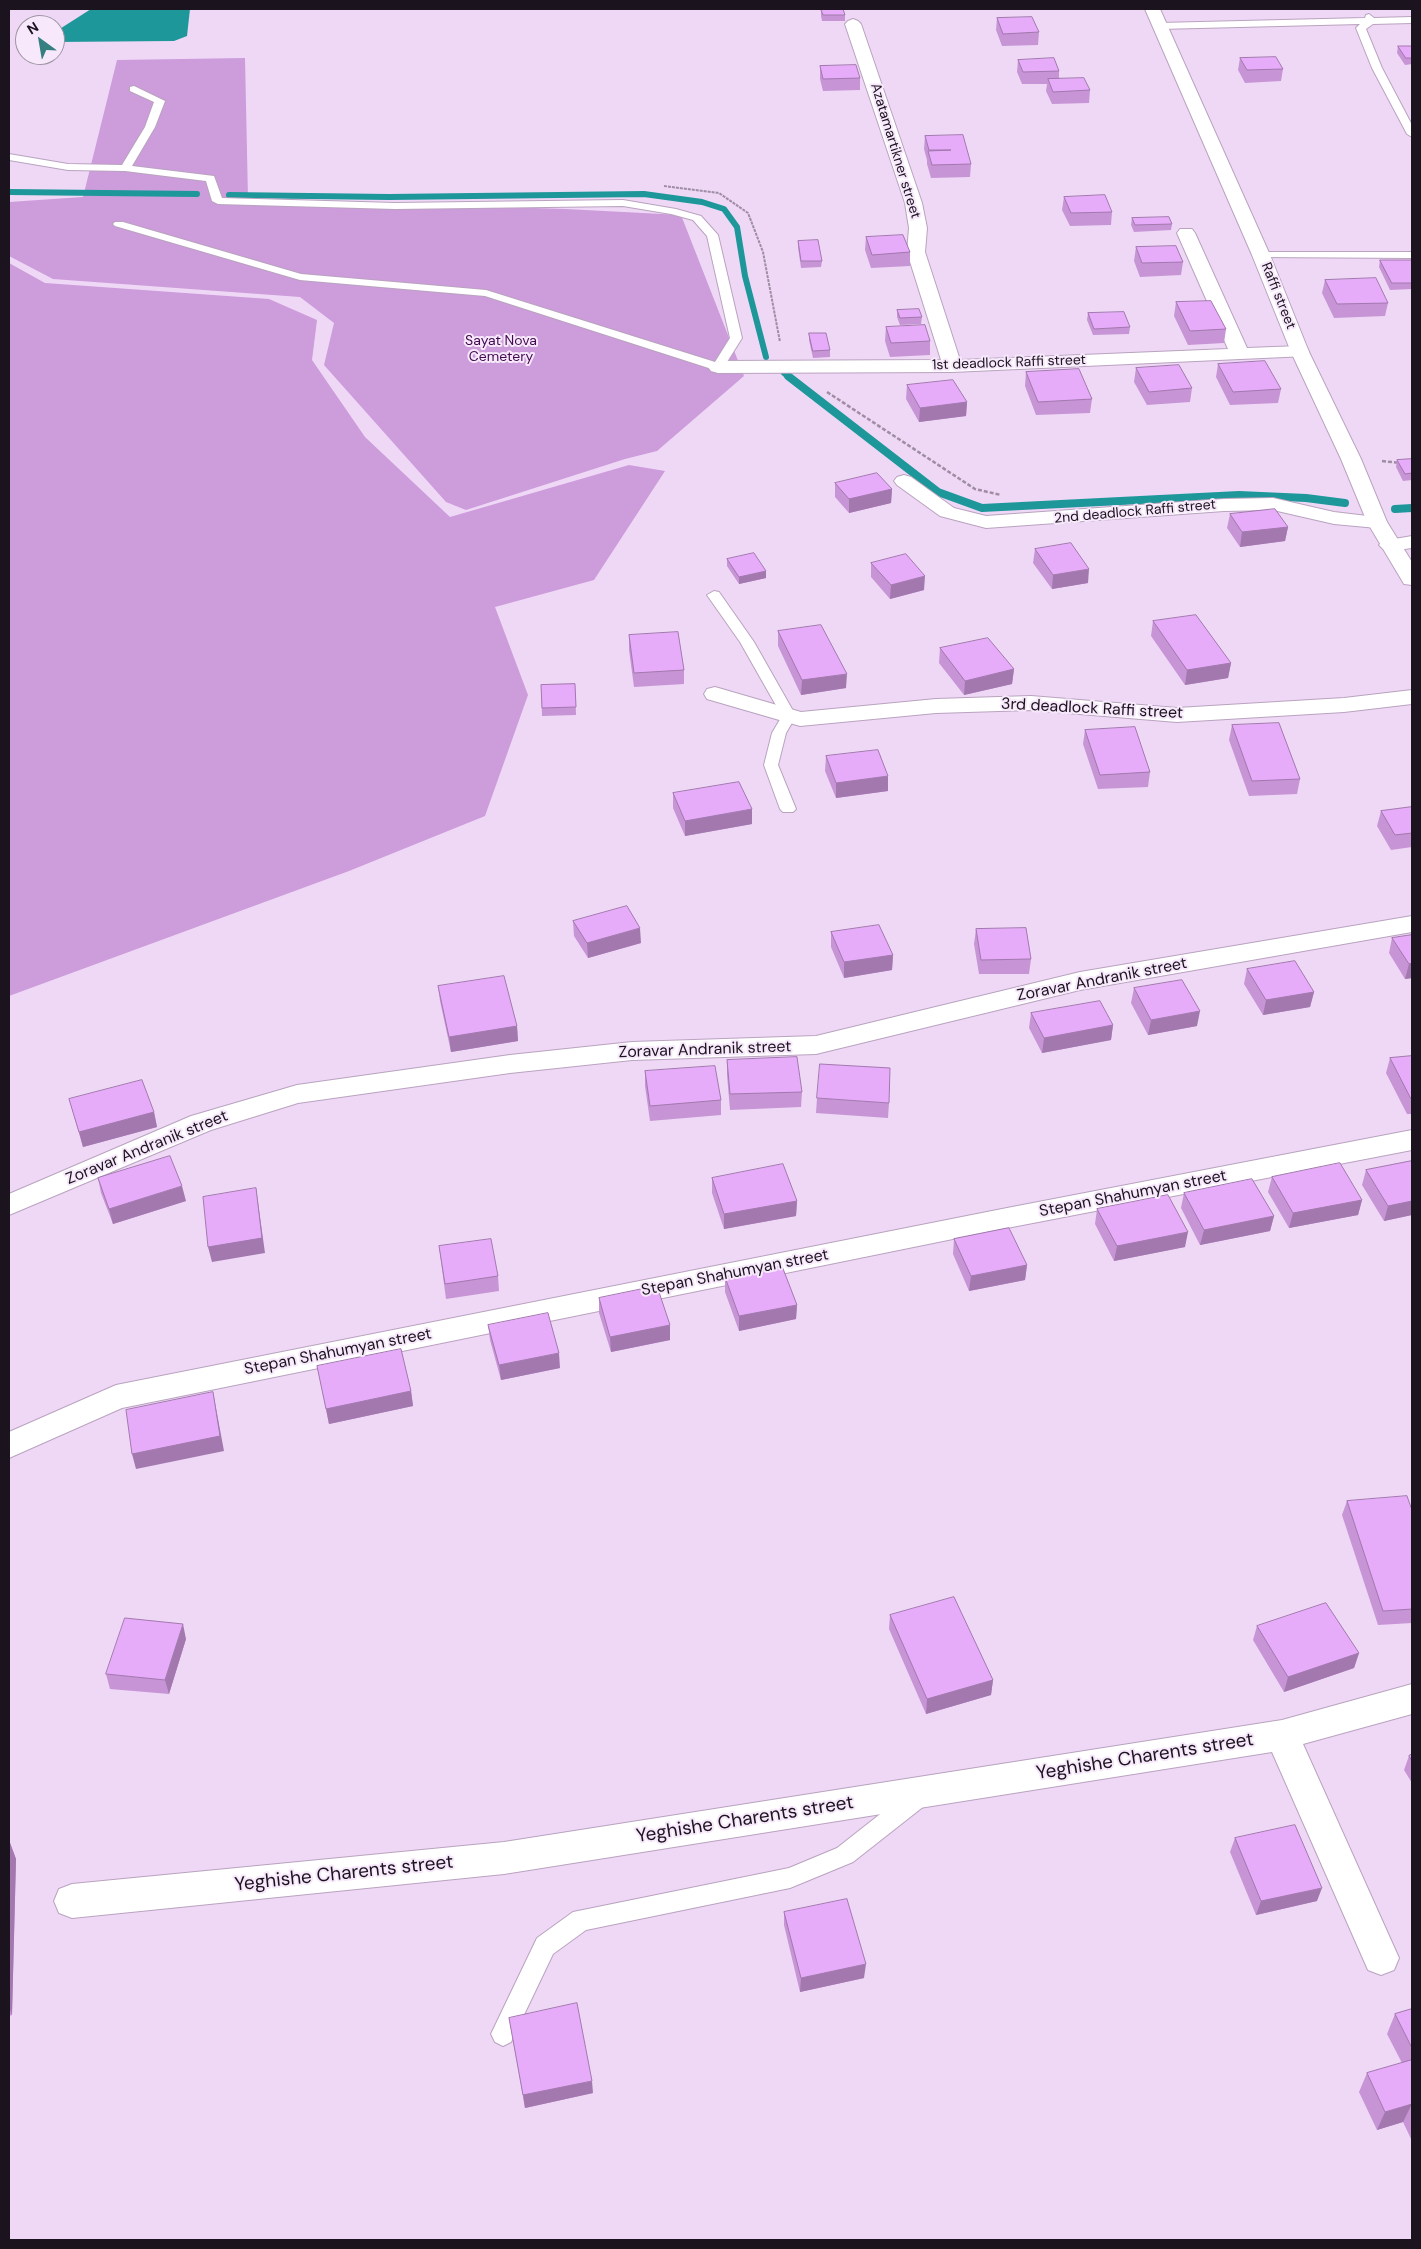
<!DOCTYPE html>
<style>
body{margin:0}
#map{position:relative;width:1421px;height:2249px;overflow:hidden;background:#efd8f6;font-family:"DM Sans",sans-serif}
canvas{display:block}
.frame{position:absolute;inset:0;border:10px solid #1b131d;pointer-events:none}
.north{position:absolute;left:15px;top:15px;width:50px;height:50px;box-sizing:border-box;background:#f7e9fb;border:1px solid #9f93a2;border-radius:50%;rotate:328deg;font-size:14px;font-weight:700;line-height:20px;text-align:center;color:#1b131d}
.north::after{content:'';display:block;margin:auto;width:18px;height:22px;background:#367f81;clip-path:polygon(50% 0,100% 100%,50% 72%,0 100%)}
</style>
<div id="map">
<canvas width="1421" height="2249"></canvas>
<div class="frame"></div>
<div class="north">N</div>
</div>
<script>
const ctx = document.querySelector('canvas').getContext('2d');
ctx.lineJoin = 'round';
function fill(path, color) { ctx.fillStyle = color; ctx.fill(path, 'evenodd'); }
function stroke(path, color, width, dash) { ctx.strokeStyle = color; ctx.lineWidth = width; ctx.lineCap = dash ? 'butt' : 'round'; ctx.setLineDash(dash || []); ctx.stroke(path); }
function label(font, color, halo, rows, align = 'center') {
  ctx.font = font + ' "DM Sans",sans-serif'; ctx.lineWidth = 4; ctx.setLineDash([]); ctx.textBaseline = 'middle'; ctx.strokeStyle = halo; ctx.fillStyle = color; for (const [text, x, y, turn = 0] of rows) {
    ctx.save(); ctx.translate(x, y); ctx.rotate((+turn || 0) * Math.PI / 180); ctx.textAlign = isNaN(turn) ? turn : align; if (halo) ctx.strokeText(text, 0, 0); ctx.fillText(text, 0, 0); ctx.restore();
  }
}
fill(new Path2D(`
 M 245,58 L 248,199 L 566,209 L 681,215 L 744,376 L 657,451 L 625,459 L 466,510 L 446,502 L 324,365 L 334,323 L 300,297 L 53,279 L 9,256 L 9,202 L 83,197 L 117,60 Z
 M 9,263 L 45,283 L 269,299 L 317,320 L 312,360 L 365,437 L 450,517 L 629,465 L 665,471 L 594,580 L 495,607 L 528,695 L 485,816 L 349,871 L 9,996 Z`), '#cc9cdb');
fill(new Path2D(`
 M 91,9 L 190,9 L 187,36 L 174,41 L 55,42 L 55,32 Z`), '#1e979a');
stroke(new Path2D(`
 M 9,192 L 197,194
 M 229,195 L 389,197 L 644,194 L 702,202 L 724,209 L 737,227 L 745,276 L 766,357
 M 784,373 L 789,377`), '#1e979a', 6);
stroke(new Path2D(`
 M 788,376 L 938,492 L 982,508 L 1239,495 L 1306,498 L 1345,503
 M 1395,509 L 1412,508`), '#1e979a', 8);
const lane = new Path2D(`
 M 1369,14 L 1374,18 L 1412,17 L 1412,23 L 1373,24 L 1366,29 L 1382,68 L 1412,125 L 1412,137 L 1407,134 L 1372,68 L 1356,28 L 1360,24 L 1159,29 L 1154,26 L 1159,23 L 1365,18 L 1366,15 Z
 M 134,86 L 165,101 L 155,127 L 132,166 L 214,176 L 222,198 L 395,203 L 623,200 L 676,209 L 701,216 L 718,235 L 742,338 L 722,370 L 718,371 L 485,296 L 300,280 L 115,226 L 113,224 L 115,222 L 123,222 L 301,274 L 486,290 L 715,362 L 730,338 L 707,236 L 693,220 L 671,214 L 623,206 L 395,209 L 218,204 L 212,201 L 206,181 L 125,171 L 68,170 L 9,160 L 9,154 L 68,164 L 122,165 L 145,127 L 154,102 L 130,91 L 130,87 Z
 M 1261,252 L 1412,252 L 1412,258 L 1257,257 L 1255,255 Z
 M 714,591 L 719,592 L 754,642 L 796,716 L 786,733 L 778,765 L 796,809 L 793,812 L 783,812 L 780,809 L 764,765 L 772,733 L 782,716 L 740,642 L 707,595 Z
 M 920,1786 L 928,1789 L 931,1796 L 928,1803 L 853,1862 L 790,1888 L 586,1930 L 553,1954 L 511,2042 L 503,2046 L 495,2042 L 491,2034 L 537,1938 L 573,1912 L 789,1868 L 837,1848 L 912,1789 Z`);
const street = new Path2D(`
 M 853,19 L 858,21 L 861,24 L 922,203 L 927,228 L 925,252 L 960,360 L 1228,349 L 1177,233 L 1180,229 L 1192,229 L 1195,233 L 1247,348 L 1300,346 L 1307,348 L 1309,352 L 1307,356 L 952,372 L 718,373 L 711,371 L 708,367 L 711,363 L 718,361 L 941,360 L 907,252 L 909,228 L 905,203 L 845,24 L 848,21 Z
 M 904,475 L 911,477 L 954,508 L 986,516 L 1224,499 L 1273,498 L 1334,512 L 1384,518 L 1387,522 L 1384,526 L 1377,528 L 1334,524 L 1273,510 L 1224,511 L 986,528 L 940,516 L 897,485 L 894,481 L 897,477 Z
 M 1412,536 L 1412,548 L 1390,551 L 1383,549 L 1379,545 L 1383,541 Z
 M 715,687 L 801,712 L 936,699 L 1031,696 L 1177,708 L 1344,698 L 1412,690 L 1412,704 L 1344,712 L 1177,722 L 1031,710 L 936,713 L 800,726 L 707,699 L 704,694 L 707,689 Z
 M 1412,916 L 1412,932 L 1080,990 L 816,1054 L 632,1060 L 510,1073 L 298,1103 L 211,1130 L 9,1215 L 9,1194 L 191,1116 L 297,1085 L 510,1055 L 632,1042 L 816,1036 L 1080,972 Z
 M 1412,1130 L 1412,1150 L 1007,1228 L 122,1408 L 9,1458 L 9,1432 L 116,1385 L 1007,1208 Z
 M 1412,1684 L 1412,1714 L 1303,1744 L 1399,1958 L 1394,1970 L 1381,1975 L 1368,1970 L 1272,1752 L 504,1874 L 72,1918 L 59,1913 L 54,1901 L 59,1889 L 72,1884 L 504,1842 L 1282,1720 Z`);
const secondary = new Path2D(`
 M 1145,9 L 1160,9 L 1270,255 L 1309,352 L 1361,459 L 1387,522 L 1412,562 L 1412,585 L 1404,584 L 1367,522 L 1341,459 L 1291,352 L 1252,255 Z`);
stroke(lane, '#b9a3bf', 2);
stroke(street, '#b9a3bf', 2);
stroke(secondary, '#b9a3bf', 2);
stroke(new Path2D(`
 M 664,186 L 719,193 L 748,213 L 763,252 L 780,342`), '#9e8da3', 2, [3, 1]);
stroke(new Path2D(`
 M 827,392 L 975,489 L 1001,495
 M 1382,461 L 1400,463`), '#9e8da3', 2.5, [4, 2]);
fill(lane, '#fff');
fill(street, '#fff');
fill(secondary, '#fff');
fill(new Path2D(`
 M 821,10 L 845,15 L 845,21 L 822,21 L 821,16 Z
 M 997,18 L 1039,32 L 1038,45 L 1002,46 L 996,30 Z
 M 1398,46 L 1412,46 L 1412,64 L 1405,65 L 1397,53 Z
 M 1240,58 L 1283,69 L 1281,81 L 1245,83 L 1238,70 Z
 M 1018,60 L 1059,71 L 1059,78 L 1090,90 L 1089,103 L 1052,104 L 1046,91 L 1047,84 L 1022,84 L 1017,72 Z
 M 820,66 L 860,78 L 860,90 L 823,91 L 820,79 Z
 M 925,136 L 971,164 L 970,177 L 931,178 L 927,164 L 927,160 L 924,149 Z
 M 1064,197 L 1112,212 L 1111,225 L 1070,226 L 1062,210 Z
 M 1132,218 L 1172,224 L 1171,230 L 1134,232 L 1131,225 Z
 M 866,237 L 910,252 L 910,266 L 871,268 L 865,250 Z
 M 798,241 L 822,261 L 821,267 L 801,268 L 798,247 Z
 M 1136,247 L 1183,262 L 1181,275 L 1140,277 L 1134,261 Z
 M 1380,260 L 1412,260 L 1412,289 L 1390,290 L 1379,267 Z
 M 1325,280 L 1388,303 L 1385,316 L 1334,318 L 1322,293 Z
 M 1176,302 L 1226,329 L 1224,343 L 1188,345 L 1174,316 Z
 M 897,310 L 922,317 L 921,324 L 900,325 L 897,317 Z
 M 1088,313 L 1130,327 L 1129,334 L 1093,335 L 1087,320 Z
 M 886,327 L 930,341 L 930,355 L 890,357 L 885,341 Z
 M 809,333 L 830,350 L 830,357 L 813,358 L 809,340 Z
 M 1218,364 L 1281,389 L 1278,403 L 1230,405 L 1216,377 Z
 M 1136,368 L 1192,388 L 1190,402 L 1147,405 L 1134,382 Z
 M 1026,372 L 1092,399 L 1090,413 L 1036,415 L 1025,386 Z
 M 907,385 L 967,402 L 966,416 L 919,422 L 906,399 Z
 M 1412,459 L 1412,480 L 1403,481 L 1396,467 L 1397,460 Z
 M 835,483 L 892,489 L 891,503 L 849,513 L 835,497 Z
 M 1230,514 L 1288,527 L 1285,541 L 1240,547 L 1227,528 Z
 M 1035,549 L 1088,583 L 1052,589 L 1033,563 Z
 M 727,559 L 766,571 L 766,578 L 739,584 L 727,566 Z
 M 871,563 L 924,590 L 890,599 L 871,577 Z
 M 1153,621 L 1231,663 L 1228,678 L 1185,685 L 1151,636 Z
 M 778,631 L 846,688 L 801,695 L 778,646 Z
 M 629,635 L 684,670 L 684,684 L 634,687 L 629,650 Z
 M 940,648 L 1014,669 L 1012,684 L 964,695 L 939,663 Z
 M 575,684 L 576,715 L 542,716 L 541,685 Z
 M 1232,725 L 1300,779 L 1297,794 L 1249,796 L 1229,740 Z
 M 1085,730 L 1150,772 L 1148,787 L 1098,789 L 1083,744 Z
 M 826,756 L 888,791 L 836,798 L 825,771 Z
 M 673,793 L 752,824 L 685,836 L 673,808 Z
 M 1412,807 L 1412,847 L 1391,850 L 1377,826 L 1381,811 Z
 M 573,921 L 641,943 L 588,958 L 574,936 Z
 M 976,929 L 1031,959 L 1029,974 L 979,974 L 974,944 Z
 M 831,932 L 893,955 L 892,970 L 844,978 L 831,947 Z
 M 1412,935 L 1412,978 L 1405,979 L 1389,953 L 1392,938 Z
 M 1247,969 L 1314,992 L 1310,1007 L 1263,1015 L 1244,984 Z
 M 438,986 L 517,1026 L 518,1041 L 451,1052 L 440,1001 Z
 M 1134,988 L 1197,1026 L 1148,1035 L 1131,1003 Z
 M 1031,1013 L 1113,1025 L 1111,1040 L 1042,1053 L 1029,1028 Z
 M 1412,1056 L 1412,1114 L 1407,1114 L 1386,1073 L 1390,1058 Z
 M 727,1060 L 802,1092 L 801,1107 L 730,1110 L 727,1075 Z
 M 645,1071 L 721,1100 L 721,1115 L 650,1121 L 645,1086 Z
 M 817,1098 L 889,1103 L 888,1118 L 816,1113 Z
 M 69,1099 L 154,1112 L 157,1127 L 83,1147 Z
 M 1412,1161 L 1412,1215 L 1384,1221 L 1362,1185 L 1366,1170 Z
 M 1272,1177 L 1362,1200 L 1358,1215 L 1289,1228 L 1268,1192 Z
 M 98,1178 L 186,1201 L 113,1224 L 101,1193 Z
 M 712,1178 L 797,1201 L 796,1216 L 724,1229 L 712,1193 Z
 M 1184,1193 L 1274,1216 L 1270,1231 L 1200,1245 L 1181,1208 Z
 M 1097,1209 L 1185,1247 L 1114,1261 L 1095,1224 Z
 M 954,1239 L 1027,1265 L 1025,1280 L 969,1291 L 953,1254 Z
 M 439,1246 L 498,1276 L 499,1291 L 446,1299 Z
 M 725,1277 L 797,1305 L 796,1319 L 739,1331 L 725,1292 Z
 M 599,1298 L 670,1340 L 611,1352 L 599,1313 Z
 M 488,1325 L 560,1368 L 501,1380 L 490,1340 Z
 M 317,1366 L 411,1391 L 413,1406 L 329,1424 Z
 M 1347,1501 L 1412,1510 L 1412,1623 L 1378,1625 L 1342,1515 Z
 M 890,1615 L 993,1680 L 991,1695 L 926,1714 L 889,1629 Z
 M 1257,1626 L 1359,1653 L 1354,1668 L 1284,1692 L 1253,1640 Z
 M 186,1639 L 169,1694 L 110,1689 L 106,1674 Z
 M 1412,1754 L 1412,1783 L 1404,1770 L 1409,1756 Z
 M 1235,1838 L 1317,1901 L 1256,1915 L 1230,1852 Z
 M 9,1840 L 16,1859 L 12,2015 L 9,2016 Z
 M 784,1912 L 864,1978 L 800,1992 L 784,1925 Z
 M 1412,2009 L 1412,2141 L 1403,2122 L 1377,2130 L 1359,2092 L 1367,2073 L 1402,2063 L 1387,2034 L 1395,2014 Z
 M 509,2018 L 593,2093 L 525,2108 Z`), '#c794d6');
fill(new Path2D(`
 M 967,402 L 966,416 L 919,422 L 920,408 Z
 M 892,489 L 891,503 L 849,513 L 849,499 Z
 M 1288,527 L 1285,541 L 1240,547 L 1242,532 Z
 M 1089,569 L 1088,583 L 1052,589 L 1053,575 Z
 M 766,571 L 766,578 L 739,584 L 739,577 Z
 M 925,576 L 924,590 L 890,599 L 891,585 Z
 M 1231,663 L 1228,678 L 1185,685 L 1187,670 Z
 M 1014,669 L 1012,684 L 964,695 L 965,681 Z
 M 847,674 L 846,688 L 801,695 L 802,680 Z
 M 888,776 L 888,791 L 836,798 L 836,783 Z
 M 752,809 L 752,824 L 685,836 L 685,821 Z
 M 640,928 L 641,943 L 588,958 L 587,943 Z
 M 893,955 L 892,970 L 844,978 L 844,962 Z
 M 1412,963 L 1412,978 L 1405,979 L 1409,964 Z
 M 1314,992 L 1310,1007 L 1263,1015 L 1266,1000 Z
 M 1200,1011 L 1197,1026 L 1148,1035 L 1151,1020 Z
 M 1113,1025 L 1111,1040 L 1042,1053 L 1044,1038 Z
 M 517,1026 L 518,1041 L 451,1052 L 449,1037 Z
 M 154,1112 L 157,1127 L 83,1147 L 79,1132 Z
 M 182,1186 L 186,1201 L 113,1224 L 109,1209 Z
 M 256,1188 L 265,1253 L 212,1262 L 208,1247 Z
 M 1362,1200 L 1358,1215 L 1289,1228 L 1293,1213 Z
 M 797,1201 L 796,1216 L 724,1229 L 724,1214 Z
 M 1412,1201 L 1412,1215 L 1384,1221 L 1388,1206 Z
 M 1274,1216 L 1270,1231 L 1200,1245 L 1204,1230 Z
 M 1188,1232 L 1185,1247 L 1114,1261 L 1117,1246 Z
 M 1027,1265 L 1025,1280 L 969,1291 L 971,1276 Z
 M 797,1305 L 796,1319 L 739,1331 L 739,1316 Z
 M 670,1325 L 670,1340 L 611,1352 L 610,1337 Z
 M 559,1353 L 560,1368 L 501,1380 L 499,1365 Z
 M 411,1391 L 413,1406 L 329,1424 L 326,1409 Z
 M 213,1392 L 224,1451 L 136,1469 L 132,1454 Z
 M 183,1624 L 186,1639 L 169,1694 L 165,1680 Z
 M 1359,1653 L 1354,1668 L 1284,1692 L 1288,1677 Z
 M 993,1680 L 991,1695 L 926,1714 L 927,1699 Z
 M 9,1840 L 16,1859 L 12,2015 L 9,2007 Z
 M 1322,1888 L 1317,1901 L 1256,1915 L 1261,1901 Z
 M 866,1964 L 864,1978 L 800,1992 L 801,1978 Z
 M 592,2081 L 593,2093 L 525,2108 L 523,2095 Z
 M 1412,2104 L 1403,2122 L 1377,2130 L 1385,2112 Z`), '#a278ae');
const building = new Path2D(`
 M 843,9 L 845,15 L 823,15 L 821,10 Z
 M 1032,17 L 1039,32 L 1003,34 L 997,18 Z
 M 1398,46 L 1412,46 L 1412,58 L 1406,58 Z
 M 1276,57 L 1283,69 L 1247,70 L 1240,58 Z
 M 1054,58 L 1059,71 L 1023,72 L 1018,60 Z
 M 856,65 L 860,78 L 823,79 L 820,66 Z
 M 1084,78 L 1090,90 L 1053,92 L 1048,79 Z
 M 963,135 L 971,164 L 932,165 L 928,151 L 951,150 L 929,150 L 925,136 Z
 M 1105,195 L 1112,212 L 1071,213 L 1064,197 Z
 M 1169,217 L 1172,224 L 1135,225 L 1132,218 Z
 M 903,235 L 910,252 L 872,255 L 866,237 Z
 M 818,240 L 822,261 L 801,261 L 798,241 Z
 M 1176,246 L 1183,262 L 1142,263 L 1136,247 Z
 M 1380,260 L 1412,260 L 1412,283 L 1392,283 Z
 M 1376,278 L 1388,303 L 1337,304 L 1325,280 Z
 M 1211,301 L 1226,329 L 1190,331 L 1176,302 Z
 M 919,309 L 922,317 L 900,318 L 897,310 Z
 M 1124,312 L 1130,327 L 1094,329 L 1088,313 Z
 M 925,325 L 930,341 L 891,343 L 886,327 Z
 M 809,333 L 826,333 L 830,350 L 813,351 Z
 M 1265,361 L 1281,389 L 1233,392 L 1218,364 Z
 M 1179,365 L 1192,388 L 1149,392 L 1136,368 Z
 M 1079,369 L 1092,399 L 1038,402 L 1026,372 Z
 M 953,380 L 967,402 L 920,408 L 907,385 Z
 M 1412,459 L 1412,473 L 1405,474 L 1397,460 Z
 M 877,473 L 892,489 L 849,499 L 835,483 Z
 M 1275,509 L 1288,527 L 1242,532 L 1230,514 Z
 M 1071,543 L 1089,569 L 1053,575 L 1035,549 Z
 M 754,553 L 766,571 L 739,577 L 727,559 Z
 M 906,554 L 925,576 L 891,585 L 871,563 Z
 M 1196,615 L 1231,663 L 1187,670 L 1153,621 Z
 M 821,625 L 847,674 L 802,680 L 778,631 Z
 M 678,632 L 684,670 L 634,673 L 629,635 Z
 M 988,638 L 1014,669 L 965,681 L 940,648 Z
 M 575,684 L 576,707 L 542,708 L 541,685 Z
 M 1279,723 L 1300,779 L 1252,781 L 1232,725 Z
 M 1135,727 L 1150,772 L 1100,775 L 1085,730 Z
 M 878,750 L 888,776 L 836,783 L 826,756 Z
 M 739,782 L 752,809 L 685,821 L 673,793 Z
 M 1412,807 L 1412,833 L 1395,835 L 1381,811 Z
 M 627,906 L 640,928 L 587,943 L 573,921 Z
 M 879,925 L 893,955 L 844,962 L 831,932 Z
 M 1026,928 L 1031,959 L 981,960 L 976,929 Z
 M 1412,935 L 1412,963 L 1409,964 L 1392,938 Z
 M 1295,961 L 1314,992 L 1266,1000 L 1247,969 Z
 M 504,976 L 517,1026 L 449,1037 L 438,986 Z
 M 1182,980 L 1200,1011 L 1151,1020 L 1134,988 Z
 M 1100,1001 L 1113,1025 L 1044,1038 L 1031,1013 Z
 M 1412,1056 L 1412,1099 L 1411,1099 L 1390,1058 Z
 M 797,1057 L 802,1092 L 730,1094 L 727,1060 Z
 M 820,1064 L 890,1068 L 889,1103 L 817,1098 Z
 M 715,1066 L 721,1100 L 650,1106 L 645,1071 Z
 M 142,1080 L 154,1112 L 79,1132 L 69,1099 Z
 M 170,1156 L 182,1186 L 109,1209 L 98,1178 Z
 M 1412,1161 L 1412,1201 L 1388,1206 L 1366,1170 Z
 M 1340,1163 L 1362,1200 L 1293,1213 L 1272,1177 Z
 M 783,1164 L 797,1201 L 724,1214 L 712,1178 Z
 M 1252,1179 L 1274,1216 L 1204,1230 L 1184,1193 Z
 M 256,1188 L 262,1238 L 208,1247 L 203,1197 Z
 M 1168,1195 L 1188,1232 L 1117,1246 L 1097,1209 Z
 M 1009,1228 L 1027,1265 L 971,1276 L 954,1239 Z
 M 491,1239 L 498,1276 L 445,1284 L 439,1246 Z
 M 782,1266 L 797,1305 L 739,1316 L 725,1277 Z
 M 657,1286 L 670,1325 L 610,1337 L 599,1298 Z
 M 548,1313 L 559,1353 L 499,1365 L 488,1325 Z
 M 401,1349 L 411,1391 L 326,1409 L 317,1366 Z
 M 213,1392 L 220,1436 L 132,1454 L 126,1410 Z
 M 1407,1496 L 1412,1510 L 1412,1609 L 1383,1611 L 1347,1501 Z
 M 954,1597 L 993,1680 L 927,1699 L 890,1615 Z
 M 1326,1603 L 1359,1653 L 1288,1677 L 1257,1626 Z
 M 125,1618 L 183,1624 L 165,1680 L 106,1674 Z
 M 1412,1754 L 1412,1761 L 1409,1756 Z
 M 1295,1825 L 1322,1888 L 1261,1901 L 1235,1838 Z
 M 847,1899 L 866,1964 L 801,1978 L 784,1912 Z
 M 577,2003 L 592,2081 L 523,2095 L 509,2018 Z
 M 1412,2009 L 1412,2048 L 1395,2014 Z
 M 1412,2060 L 1412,2104 L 1385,2112 L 1367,2073 Z`);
fill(building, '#e7acf9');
stroke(building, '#a278ae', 1);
label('14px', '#1b131d', '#f7e9fb', [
 ["Azatamartikner street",895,151,73],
 ["Raffi street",1278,296,68],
 ["1st deadlock Raffi street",1009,363,-2],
 ["2nd deadlock Raffi street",1135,512,-5]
]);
label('14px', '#420a50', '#f7e9fb', [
 ["Sayat Nova",501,341],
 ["Cemetery",501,357]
]);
label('16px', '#1b131d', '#f7e9fb', [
 ["3rd deadlock Raffi street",1092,709,3],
 ["Zoravar Andranik street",1102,980,-11],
 ["Zoravar Andranik street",705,1050,-2],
 ["Zoravar Andranik street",147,1148,-22],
 ["Stepan Shahumyan street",1133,1194,-11],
 ["Stepan Shahumyan street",735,1273,-11],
 ["Stepan Shahumyan street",338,1352,-11]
]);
label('19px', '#1b131d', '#f7e9fb', [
 ["Yeghishe Charents street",1145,1757,-9],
 ["Yeghishe Charents street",745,1820,-9],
 ["Yeghishe Charents street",344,1874,-6]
]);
</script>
